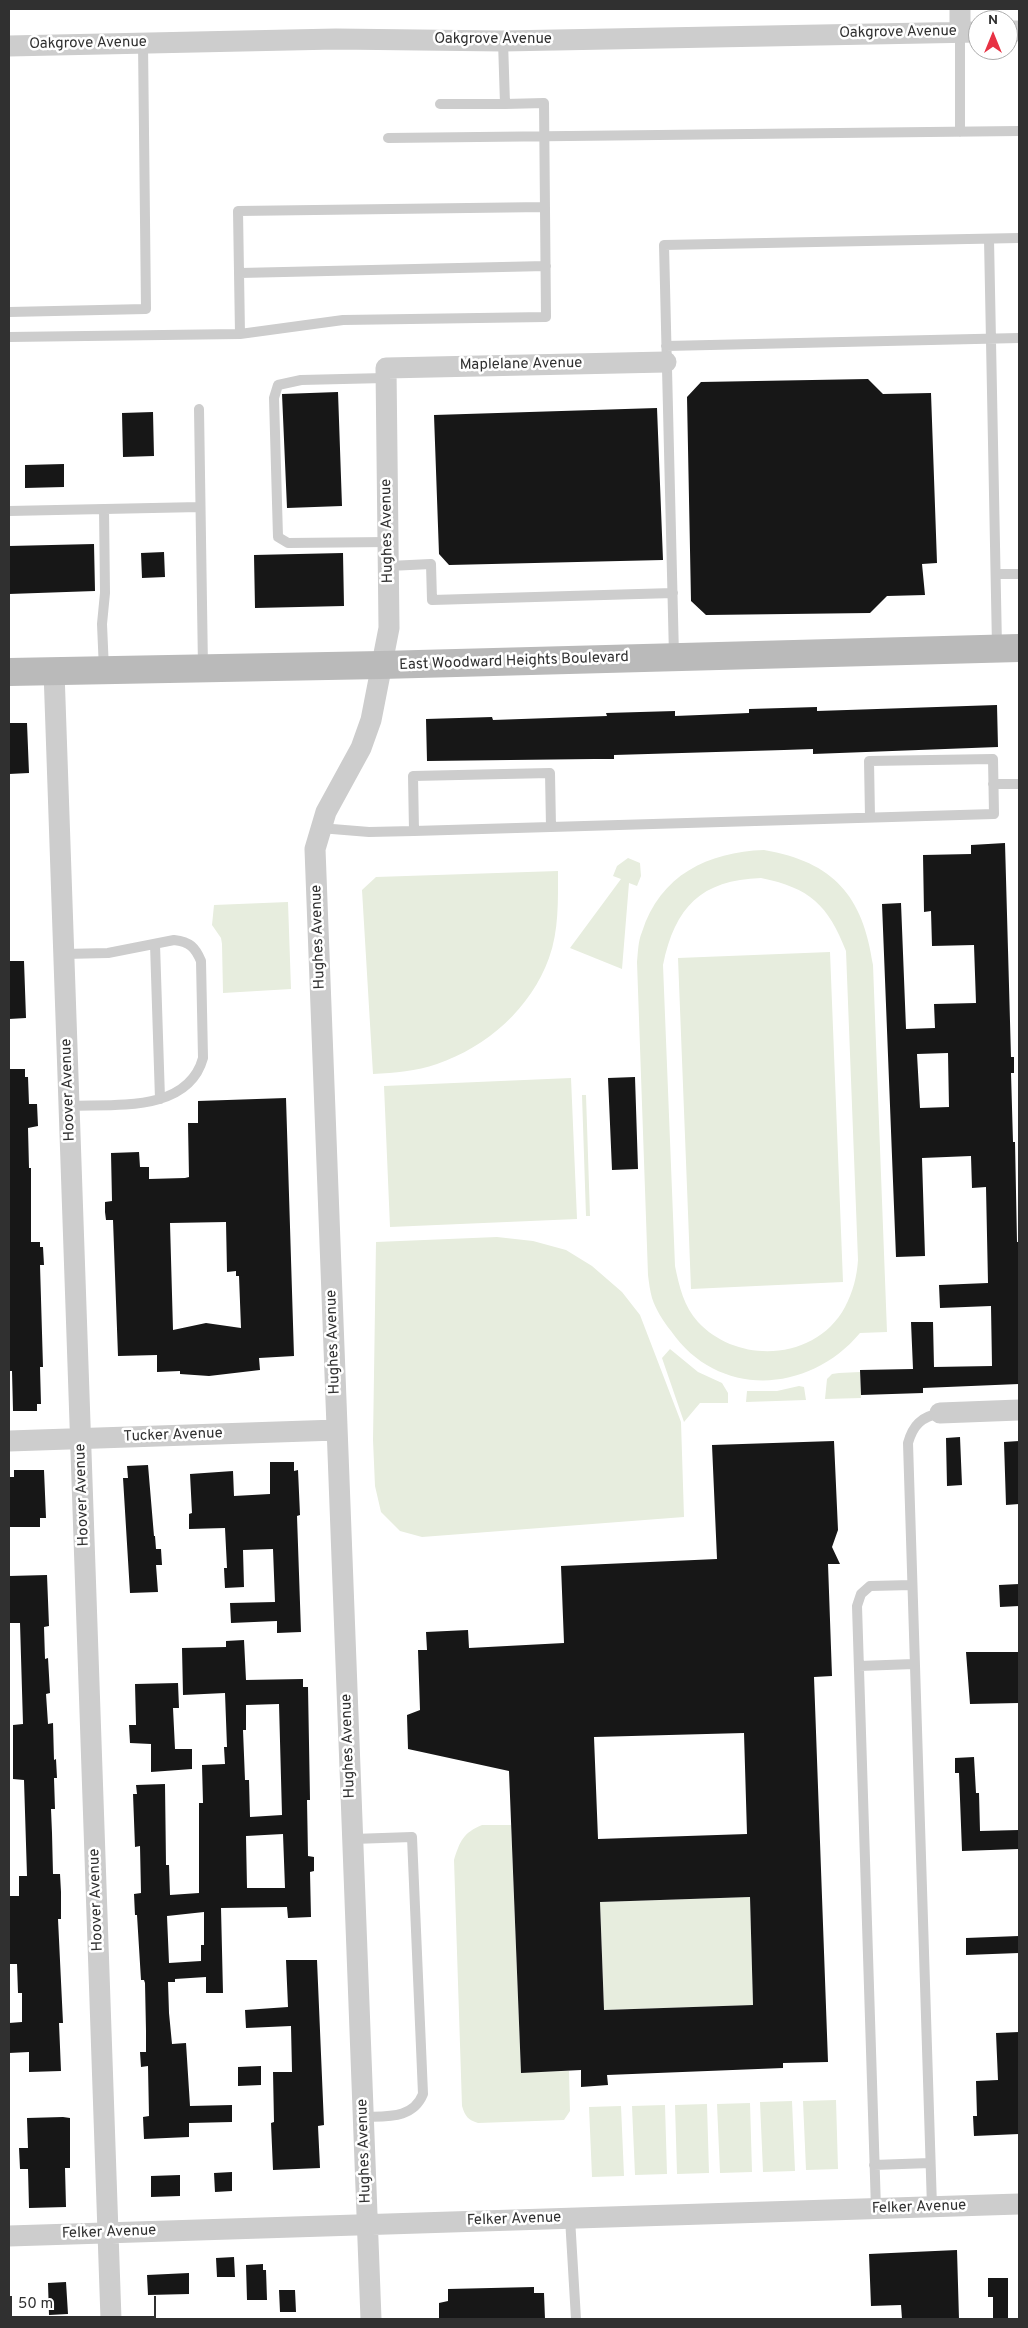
<!DOCTYPE html>
<style>
body{margin:0}
#map{position:relative;width:1028px;height:2328px;overflow:hidden;background:#fff;font-family:Overpass,sans-serif}
canvas{display:block}
.frame{position:absolute;inset:0;border:10px solid #303030;pointer-events:none}
.north{position:absolute;left:968px;top:10px;width:50px;height:50px;box-sizing:border-box;background:#fff;border:1px solid #acacac;border-radius:50%;rotate:0deg;font-size:14px;font-weight:700;line-height:20px;text-align:center;color:#303030}
.north::after{content:'';display:block;margin:auto;width:18px;height:22px;background:#e73244;clip-path:polygon(50% 0,100% 100%,50% 72%,0 100%)}
.scale{position:absolute;left:10px;top:2296px;width:146px;height:22px;box-sizing:border-box;border:2px solid #303030;border-top:0;padding-left:6px;font-size:15px;line-height:18px;white-space:nowrap;color:#303030;-webkit-text-stroke:4px #fff;paint-order:stroke}
</style>
<div id="map">
<canvas width="1028" height="2328"></canvas>
<div class="frame"></div>
<div class="north">N</div>
<div class="scale">50 m</div>
</div>
<script>
const ctx = document.querySelector('canvas').getContext('2d');
ctx.lineJoin = 'round';
function fill(path, color) { ctx.fillStyle = color; ctx.fill(path, 'evenodd'); }
function stroke(path, color, width, dash) { ctx.strokeStyle = color; ctx.lineWidth = width; ctx.lineCap = dash ? 'butt' : 'round'; ctx.setLineDash(dash || []); ctx.stroke(path); }
function label(font, color, halo, rows, align = 'center') {
  ctx.font = font + ' Overpass,sans-serif'; ctx.lineWidth = 5; ctx.setLineDash([]); ctx.textBaseline = 'middle'; ctx.strokeStyle = halo; ctx.fillStyle = color; for (const [text, x, y, turn = 0] of rows) {
    ctx.save(); ctx.translate(x, y); ctx.rotate((+turn || 0) * Math.PI / 180); ctx.textAlign = isNaN(turn) ? turn : align; if (halo) ctx.strokeText(text, 0, 0); ctx.fillText(text, 0, 0); ctx.restore();
  }
}
fill(new Path2D(`
 M 764,850 C 834,862 863,896 873,965 L 887,1332 L 860,1333 C 809,1394 718,1399 671,1331 C 663,1321 656,1310 652,1298 C 650,1291 649,1283 648,1275 L 637,962 C 638,953 638,941 642,932 C 660,875 708,852 764,850 ZM 761,878 C 810,888 828,905 846,951 L 858,1260 C 857,1276 853,1292 845,1307 C 816,1361 738,1365 698,1322 C 684,1307 679,1286 675,1266 L 663,965 C 675,907 701,880 761,878 Z
 M 628,858 L 640,863 L 641,876 L 637,886 L 629,883 L 622,969 L 570,948 L 621,879 L 613,876 L 617,866 Z
 M 558,871 C 558,900 559,931 549,958 C 531,1008 487,1047 437,1064 C 416,1071 395,1073 373,1074 L 362,890 L 376,877 Z
 M 288,902 L 291,989 L 223,993 L 222,944 L 221,938 L 212,925 L 214,905 Z
 M 830,952 L 843,1282 L 691,1289 L 678,958 Z
 M 571,1078 L 577,1219 L 390,1227 L 384,1086 Z
 M 582,1095 L 586,1095 L 590,1216 L 586,1216 Z
 M 497,1237 L 533,1241 L 566,1250 L 592,1266 L 622,1292 L 640,1315 L 681,1422 L 684,1517 L 422,1537 L 400,1531 L 381,1512 L 375,1486 L 373,1440 L 376,1242 Z
 M 670,1349 L 698,1372 L 722,1383 L 728,1393 L 728,1403 L 700,1403 L 684,1422 L 662,1358 Z
 M 860,1372 L 861,1398 L 825,1399 L 827,1379 L 832,1374 L 839,1373 Z
 M 799,1386 L 804,1387 L 806,1400 L 746,1402 L 747,1391 L 777,1391 Z
 M 482,1825 L 511,1825 L 521,2072 L 569,2071 L 570,2111 L 564,2120 L 478,2123 C 468,2120 465,2116 462,2106 L 454,1860 C 460,1841 463,1833 482,1825 Z
 M 750,1897 L 753,2005 L 604,2010 L 600,1902 Z
 M 836,2100 L 838,2169 L 806,2170 L 803,2101 Z
 M 792,2101 L 795,2171 L 763,2172 L 760,2102 Z
 M 750,2103 L 752,2172 L 720,2173 L 717,2104 Z
 M 707,2104 L 709,2173 L 677,2174 L 675,2105 Z
 M 665,2105 L 667,2174 L 635,2175 L 632,2106 Z
 M 621,2106 L 624,2176 L 592,2177 L 589,2107 Z`), '#e7edde');
fill(new Path2D(`
 M 868,379 L 883,394 L 931,393 L 937,563 L 922,564 L 925,595 L 887,596 L 870,613 L 706,615 L 691,601 L 687,397 L 701,382 Z
 M 338,392 L 342,506 L 287,508 L 282,394 Z
 M 657,408 L 663,560 L 449,565 L 439,554 L 434,415 Z
 M 153,412 L 154,456 L 123,457 L 122,413 Z
 M 64,464 L 64,487 L 25,488 L 25,465 Z
 M 94,544 L 95,591 L 9,594 L 9,546 Z
 M 164,552 L 165,577 L 142,578 L 141,553 Z
 M 343,553 L 344,606 L 255,608 L 254,555 Z
 M 997,705 L 998,747 L 813,754 L 813,749 L 784,750 L 614,755 L 614,759 L 594,759 L 427,761 L 426,719 L 492,717 L 493,720 L 607,716 L 606,713 L 675,711 L 675,716 L 749,713 L 749,709 L 817,707 L 817,711 Z
 M 9,723 L 27,723 L 29,773 L 9,774 Z
 M 1005,843 L 1011,1057 L 1014,1057 L 1014,1073 L 1011,1073 L 1013,1142 L 1015,1142 L 1017,1242 L 1019,1242 L 1019,1384 L 923,1388 L 923,1393 L 861,1395 L 860,1370 L 913,1369 L 911,1322 L 933,1322 L 934,1367 L 992,1366 L 991,1306 L 940,1308 L 939,1285 L 988,1283 L 986,1187 L 972,1188 L 971,1156 L 922,1158 L 925,1256 L 896,1257 L 882,904 L 901,903 L 906,1029 L 935,1028 L 934,1004 L 976,1003 L 974,945 L 932,946 L 931,911 L 924,912 L 923,855 L 971,854 L 971,845 ZM 948,1053 L 949,1107 L 920,1108 L 917,1054 Z
 M 9,961 L 24,961 L 26,1018 L 9,1019 Z
 M 9,1069 L 25,1069 L 25,1077 L 28,1077 L 29,1104 L 37,1104 L 38,1126 L 28,1128 L 29,1168 L 31,1168 L 31,1242 L 40,1242 L 40,1247 L 43,1247 L 44,1265 L 40,1265 L 43,1367 L 40,1367 L 41,1404 L 37,1404 L 37,1411 L 13,1411 L 12,1371 L 9,1371 Z
 M 635,1077 L 638,1169 L 612,1170 L 608,1078 Z
 M 286,1098 L 294,1356 L 259,1358 L 260,1370 L 209,1376 L 180,1374 L 180,1371 L 157,1372 L 157,1355 L 118,1356 L 113,1220 L 106,1220 L 105,1212 L 105,1202 L 112,1201 L 111,1153 L 139,1152 L 140,1167 L 149,1167 L 149,1179 L 185,1178 L 189,1177 L 188,1123 L 198,1123 L 198,1101 ZM 226,1222 L 227,1272 L 236,1271 L 236,1276 L 239,1276 L 241,1328 L 206,1323 L 173,1330 L 170,1223 Z
 M 960,1437 L 962,1485 L 947,1486 L 946,1438 Z
 M 834,1441 L 838,1530 L 832,1547 L 840,1564 L 828,1564 L 832,1676 L 814,1677 L 828,2062 L 783,2063 L 783,2068 L 607,2075 L 608,2085 L 581,2087 L 581,2070 L 521,2073 L 509,1771 L 408,1749 L 407,1715 L 420,1710 L 418,1650 L 427,1650 L 426,1632 L 468,1630 L 469,1648 L 564,1643 L 561,1566 L 717,1559 L 712,1445 ZM 744,1733 L 747,1834 L 598,1839 L 594,1737 ZM 750,1897 L 753,2005 L 604,2010 L 600,1902 Z
 M 1019,1441 L 1019,1504 L 1006,1505 L 1004,1442 Z
 M 270,1462 L 294,1462 L 294,1471 L 298,1470 L 300,1515 L 297,1516 L 301,1632 L 277,1633 L 277,1621 L 231,1623 L 230,1603 L 275,1602 L 273,1549 L 243,1550 L 244,1587 L 225,1588 L 224,1568 L 227,1568 L 225,1528 L 189,1529 L 189,1514 L 192,1513 L 190,1474 L 233,1471 L 234,1496 L 270,1494 Z
 M 148,1465 L 154,1536 L 155,1536 L 156,1549 L 161,1549 L 162,1565 L 156,1565 L 158,1592 L 130,1593 L 123,1478 L 128,1478 L 127,1466 Z
 M 14,1470 L 44,1470 L 46,1518 L 40,1518 L 40,1527 L 9,1527 L 10,1477 L 14,1477 Z
 M 47,1575 L 49,1626 L 44,1627 L 45,1659 L 48,1658 L 50,1693 L 46,1694 L 48,1724 L 53,1723 L 54,1760 L 56,1759 L 57,1778 L 54,1778 L 55,1809 L 51,1809 L 52,1833 L 53,1874 L 60,1874 L 61,1892 L 61,1919 L 58,1919 L 63,2023 L 59,2023 L 61,2071 L 29,2072 L 29,2052 L 9,2053 L 9,2023 L 22,2022 L 22,1993 L 18,1993 L 17,1964 L 9,1964 L 9,1896 L 19,1896 L 19,1876 L 27,1876 L 24,1780 L 13,1779 L 13,1725 L 23,1724 L 20,1623 L 9,1623 L 9,1576 Z
 M 1019,1584 L 1019,1606 L 1000,1607 L 999,1585 Z
 M 244,1640 L 246,1680 L 303,1679 L 303,1687 L 308,1687 L 310,1800 L 307,1800 L 308,1856 L 314,1857 L 314,1871 L 310,1872 L 311,1917 L 288,1918 L 287,1907 L 221,1908 L 223,1993 L 206,1993 L 206,1977 L 175,1979 L 175,1982 L 168,1982 L 169,2013 L 172,2044 L 186,2043 L 190,2106 L 232,2105 L 232,2122 L 189,2123 L 189,2137 L 144,2139 L 143,2117 L 149,2116 L 148,2066 L 141,2067 L 140,2052 L 146,2052 L 146,2031 L 145,1983 L 144,1980 L 141,1980 L 137,1915 L 135,1915 L 134,1894 L 141,1893 L 140,1846 L 135,1847 L 133,1794 L 137,1794 L 136,1785 L 165,1784 L 166,1865 L 169,1865 L 170,1895 L 199,1893 L 199,1803 L 203,1803 L 202,1765 L 225,1764 L 224,1747 L 227,1747 L 225,1693 L 183,1695 L 182,1648 L 226,1647 L 226,1641 ZM 279,1704 L 282,1815 L 250,1817 L 249,1780 L 245,1780 L 243,1730 L 246,1730 L 246,1705 ZM 283,1834 L 285,1888 L 247,1888 L 246,1836 ZM 204,1912 L 204,1945 L 201,1945 L 201,1961 L 169,1963 L 167,1916 Z
 M 966,1652 L 1019,1652 L 1019,1703 L 970,1704 Z
 M 178,1683 L 179,1708 L 173,1708 L 175,1749 L 192,1749 L 192,1769 L 151,1772 L 151,1744 L 130,1743 L 129,1725 L 136,1725 L 136,1723 L 135,1684 Z
 M 974,1757 L 976,1793 L 979,1793 L 980,1831 L 1019,1830 L 1019,1849 L 962,1851 L 959,1773 L 955,1773 L 955,1758 Z
 M 1019,1936 L 1019,1953 L 966,1955 L 966,1938 Z
 M 286,1960 L 317,1960 L 324,2125 L 318,2126 L 320,2168 L 273,2170 L 271,2123 L 274,2122 L 273,2072 L 292,2072 L 291,2026 L 246,2028 L 245,2010 L 288,2007 Z
 M 1019,2032 L 1019,2134 L 974,2136 L 973,2116 L 977,2116 L 976,2081 L 998,2080 L 996,2033 Z
 M 261,2066 L 261,2085 L 238,2086 L 238,2067 Z
 M 63,2117 L 70,2118 L 70,2168 L 65,2168 L 66,2207 L 29,2208 L 28,2169 L 20,2169 L 19,2148 L 28,2148 L 27,2118 Z
 M 232,2172 L 232,2191 L 215,2192 L 214,2173 Z
 M 180,2175 L 180,2196 L 151,2197 L 151,2176 Z
 M 957,2250 L 959,2319 L 902,2319 L 901,2305 L 871,2306 L 869,2254 Z
 M 234,2257 L 235,2277 L 217,2277 L 216,2258 Z
 M 263,2264 L 263,2270 L 266,2270 L 267,2300 L 247,2300 L 246,2265 Z
 M 189,2273 L 189,2294 L 148,2295 L 147,2275 Z
 M 988,2278 L 1008,2278 L 1008,2319 L 993,2319 L 993,2297 L 988,2297 Z
 M 66,2282 L 68,2314 L 49,2315 L 48,2283 Z
 M 534,2287 L 534,2293 L 544,2293 L 545,2319 L 439,2319 L 439,2303 L 448,2301 L 448,2289 Z
 M 279,2290 L 295,2290 L 296,2312 L 280,2312 Z`), '#171717');
stroke(new Path2D(`
 M 960,32 L 960,132
 M 440,104 L 505,104
 M 388,138 L 1019,131
 M 989,239 L 997,647
 M 240,273 L 546,266
 M 9,312 L 146,309 L 143,43
 M 240,334 L 238,211 L 545,207
 M 9,337 L 240,334 L 343,320 L 546,317 L 544,103 L 505,104 L 503,41
 M 666,346 L 1019,338
 M 385,378 L 301,380 L 278,385 L 274,398 L 278,537 L 288,543 L 388,542
 M 199,409 L 203,668
 M 9,511 L 200,507
 M 389,566 L 431,564 L 432,600 L 673,593
 M 997,574 L 1019,574
 M 674,656 L 664,245 L 1019,238
 M 104,670 L 102,624 L 105,593 L 104,509
 M 993,784 L 1019,784
 M 320,828 L 369,832 L 414,831 L 994,814 L 993,759 L 869,761 L 870,817
 M 414,831 L 413,776 L 550,773 L 551,827
 M 155,944 L 160,1099
 M 64,954 L 108,953 L 174,940 C 190,942 195,947 201,961 L 203,1058 C 188,1113 114,1104 70,1106
 M 859,1666 L 914,1664
 M 353,1839 L 412,1837 L 423,2094 C 413,2119 387,2116 364,2117
 M 874,2165 L 930,2163
 M 932,2207 L 908,1443 C 913,1425 921,1417 940,1413
 M 876,2209 L 857,1606 L 861,1594 L 870,1586 L 912,1585
 M 570,2218 L 576,2319`), '#cdcdcd', 10);
stroke(new Path2D(`
 M 960,9 L 960,32
 M 1008,31 L 1019,31
 M 9,46 L 336,39 L 503,41 L 978,32
 M 54,671 L 111,2319
 M 940,1413 L 1019,1410
 M 9,1441 L 337,1430
 M 9,2236 L 1019,2204
 M 371,2319 L 315,849 L 326,812 L 361,748 L 371,720 L 389,628 L 386,368 L 666,362`), '#cdcdcd', 21);
stroke(new Path2D(`
 M 9,672 L 381,665 L 1019,648`), '#bababa', 28);
label('15px', '#303030', '#fff', [
 ["Oakgrove Avenue",898,33,-1],
 ["Oakgrove Avenue",493,40],
 ["Oakgrove Avenue",88,44,-1],
 ["Maplelane Avenue",521,365,-1],
 ["Hughes Avenue",388,531,-91],
 ["East Woodward Heights Boulevard",514,662,-2],
 ["Hughes Avenue",319,937,-92],
 ["Hoover Avenue",69,1090,-92],
 ["Hughes Avenue",334,1342,-92],
 ["Tucker Avenue",173,1436,-2],
 ["Hoover Avenue",83,1495,-92],
 ["Hughes Avenue",349,1746,-92],
 ["Hoover Avenue",97,1900,-92],
 ["Hughes Avenue",365,2151,-92],
 ["Felker Avenue",919,2208,-2],
 ["Felker Avenue",514,2220,-2],
 ["Felker Avenue",109,2233,-2]
]);
</script>
